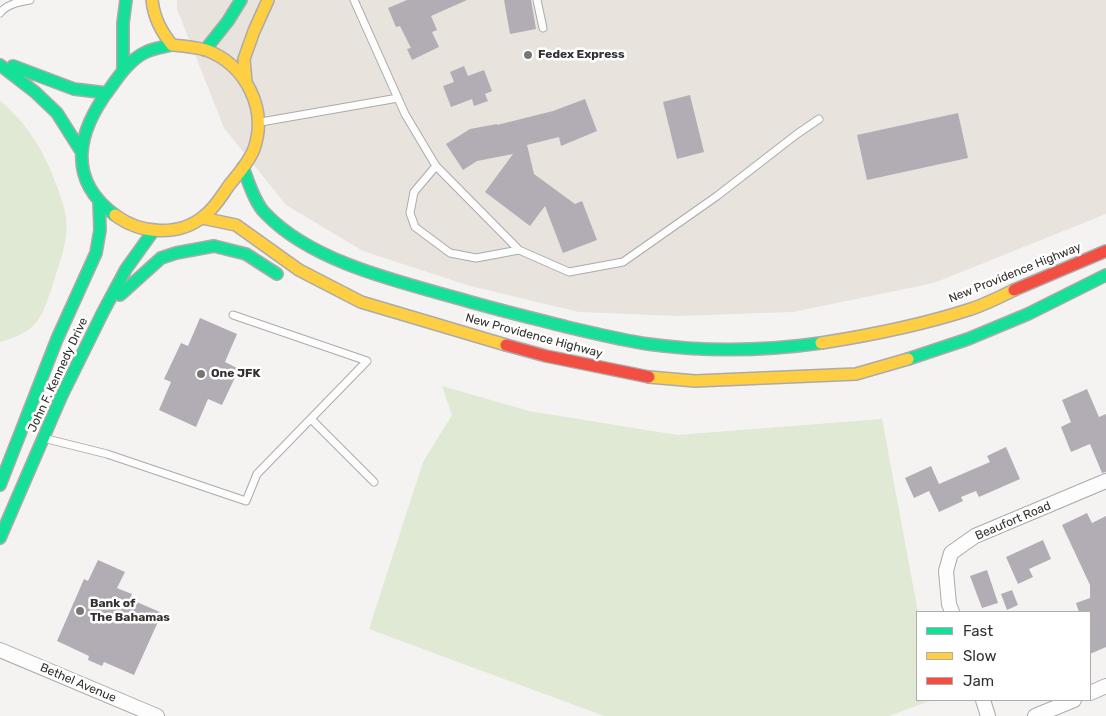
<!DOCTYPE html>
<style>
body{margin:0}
#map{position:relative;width:1106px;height:716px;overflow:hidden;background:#f5f3f1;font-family:Rubik,sans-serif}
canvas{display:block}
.legend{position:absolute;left:916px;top:611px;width:175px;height:90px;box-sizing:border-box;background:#fff;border:1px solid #adadac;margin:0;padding:6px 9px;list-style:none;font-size:15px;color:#333230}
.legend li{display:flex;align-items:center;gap:10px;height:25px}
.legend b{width:25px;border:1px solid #adadac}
</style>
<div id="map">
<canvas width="1106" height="716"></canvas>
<ul class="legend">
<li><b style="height:6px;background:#16e098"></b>Fast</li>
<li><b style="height:6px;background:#ffcf43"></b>Slow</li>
<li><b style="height:6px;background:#f24e42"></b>Jam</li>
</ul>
</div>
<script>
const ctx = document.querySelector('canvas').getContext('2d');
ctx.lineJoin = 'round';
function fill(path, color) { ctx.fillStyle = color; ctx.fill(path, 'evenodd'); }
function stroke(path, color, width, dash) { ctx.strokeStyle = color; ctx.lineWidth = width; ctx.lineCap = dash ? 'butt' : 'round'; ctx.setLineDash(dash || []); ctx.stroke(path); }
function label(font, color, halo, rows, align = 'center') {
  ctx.font = font + ' Rubik,sans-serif'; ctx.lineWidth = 5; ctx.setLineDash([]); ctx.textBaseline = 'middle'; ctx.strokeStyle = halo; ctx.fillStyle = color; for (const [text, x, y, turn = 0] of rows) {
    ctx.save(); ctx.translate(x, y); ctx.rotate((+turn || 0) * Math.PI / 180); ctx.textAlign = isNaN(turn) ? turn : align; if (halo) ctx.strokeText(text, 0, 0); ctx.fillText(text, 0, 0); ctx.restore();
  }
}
fill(new Path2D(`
 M 177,0 L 1106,0 L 1106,214 L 934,283 L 793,312 L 678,316 L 579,312 L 470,286 L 363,251 L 286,205 L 224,128 L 177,9 Z`), '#e8e3dd');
fill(new Path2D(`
 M 0,101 C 28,123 46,155 58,189 C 61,198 65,208 66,218 C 69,241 59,263 53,284 C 41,320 38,331 0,342 Z
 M 442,386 L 529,411 L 677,435 L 882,419 L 918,612 L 917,700 L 932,700 L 889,716 L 604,716 L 369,629 L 423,462 L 452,415 Z`), '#dfe9d4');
fill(new Path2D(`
 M 407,0 L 467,0 L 431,16 L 437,30 L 432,32 L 439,47 L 412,60 L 407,49 L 411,48 L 400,26 L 396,27 L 388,8 Z
 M 504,0 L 531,0 L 536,29 L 510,34 Z
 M 464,66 L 468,76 L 484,70 L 492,91 L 485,94 L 488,101 L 474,106 L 472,99 L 451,107 L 443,86 L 454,82 L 450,72 Z
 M 690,95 L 704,152 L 677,159 L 663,102 Z
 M 585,99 L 597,131 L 561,146 L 559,137 L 527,145 L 534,174 L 575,204 L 582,201 L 597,240 L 563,253 L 545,206 L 530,226 L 485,192 L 513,154 L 477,161 L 463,170 L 446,144 L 470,129 L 497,124 L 497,125 L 553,111 Z
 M 958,113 L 968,158 L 867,180 L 857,135 Z
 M 200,318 L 237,334 L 225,362 L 239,369 L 222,405 L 208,399 L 196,427 L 159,410 L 171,382 L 164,379 L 181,343 L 188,346 Z
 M 1087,389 L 1099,417 L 1106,414 L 1106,472 L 1102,473 L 1090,444 L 1071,452 L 1061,427 L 1071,422 L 1062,400 Z
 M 1006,447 L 1020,479 L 979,497 L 976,491 L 961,497 L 963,501 L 939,512 L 929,491 L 914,498 L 905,478 L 931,466 L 939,484 L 990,462 L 987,456 Z
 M 1087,513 L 1092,523 L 1106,516 L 1106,647 L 1090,654 L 1090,612 L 1079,612 L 1076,603 L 1090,598 L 1090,585 L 1062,525 Z
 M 1043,540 L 1051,559 L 1029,569 L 1033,577 L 1018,584 L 1006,557 Z
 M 98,560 L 125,572 L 117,588 L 132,594 L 130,599 L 162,613 L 134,675 L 104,662 L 102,666 L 88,660 L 89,656 L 57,641 L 84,579 L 88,581 Z
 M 987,570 L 998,603 L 982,608 L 970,576 Z
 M 1012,590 L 1018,605 L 1007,610 L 1001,594 Z`), '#b2adb5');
const lane = new Path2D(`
 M 354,0 L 405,114 L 436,166 L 519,250 L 569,272 L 623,262 L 717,196 L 797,134 L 819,119
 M 537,0 L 543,28
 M 0,13 C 7,4 19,2 30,0
 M 261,122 L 398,98
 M 436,166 L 414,192 L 410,213 L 415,227 L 450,253 L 476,258 L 519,250
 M 311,419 L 374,482
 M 47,439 L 107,454 L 246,501 L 257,474 L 367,361 L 233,315`);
const street = new Path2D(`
 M 952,612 L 949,604 L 946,571 L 951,553 L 975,536 L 1106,481
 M 0,650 L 157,716
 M 1090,693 L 1106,686
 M 983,700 L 988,716
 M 1035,716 L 1074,700`);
const fast = new Path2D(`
 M 205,50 L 228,21 L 241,0
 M 0,65 L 35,92 L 57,113 L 81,151
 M 13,66 L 74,89 L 107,93
 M 123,70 L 123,23 L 126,0
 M 243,167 C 248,181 255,204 266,214 C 313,263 401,282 464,300 C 498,310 532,318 567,327 C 593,333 621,340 648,344 C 705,352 764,351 821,343
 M 115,215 C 65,178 78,130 111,87 C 120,74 131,59 146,52 C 154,48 163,47 172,45
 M 120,295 L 161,258 L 176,253 L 214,246 L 246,254 L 277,274
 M 908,359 L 968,339 L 1028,314 L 1106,275
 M 0,485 L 57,339 L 96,253 L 100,230 L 99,202
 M 0,538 L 61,397 L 103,312 L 126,269 L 154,230`);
const slow = new Path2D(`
 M 152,0 C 154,18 161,31 172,45
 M 246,82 L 244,59 L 254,31 L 268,0
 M 115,215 C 140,234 179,237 204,216 C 215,208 222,195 230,184 C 239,173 249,162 254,149 C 268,109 246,65 206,50 C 195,47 183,46 172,45
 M 202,218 L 236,225 L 299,270 L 361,302 L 506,345
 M 821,343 C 872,335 922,325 971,309 C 986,304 1000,297 1014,290
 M 649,377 L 695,381 L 856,374 L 908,359`);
const jam = new Path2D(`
 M 1014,290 L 1106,251
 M 506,345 L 546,356 L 649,377`);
stroke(lane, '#acaaaa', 9);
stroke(street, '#acaaaa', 16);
stroke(fast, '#acaaaa', 14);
stroke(slow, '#acaaaa', 14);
stroke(jam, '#acaaaa', 14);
stroke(lane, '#fefdfd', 7);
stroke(street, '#fefdfd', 14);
stroke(fast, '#16e098', 11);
stroke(slow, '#ffcf43', 11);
stroke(jam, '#f24e42', 11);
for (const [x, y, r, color] of [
 [528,55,5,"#777674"],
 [201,374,5,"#777674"],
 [80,611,5,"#777674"]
]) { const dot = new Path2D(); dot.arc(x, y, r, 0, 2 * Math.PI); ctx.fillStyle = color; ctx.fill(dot); stroke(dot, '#fff', 2); }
label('bold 12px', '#333230', '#fff', [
 ["Fedex Express",538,55],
 ["One JFK",211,374],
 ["Bank of",90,604],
 ["The Bahamas",90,618]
], 'left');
label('12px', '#333230', '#fff', [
 ["New Providence Highway",1015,273,-22],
 ["New Providence Highway",534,336,15],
 ["John F. Kennedy Drive",58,375,-65],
 ["Beaufort Road",1013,521,-23],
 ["Bethel Avenue",78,683,23]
]);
</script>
